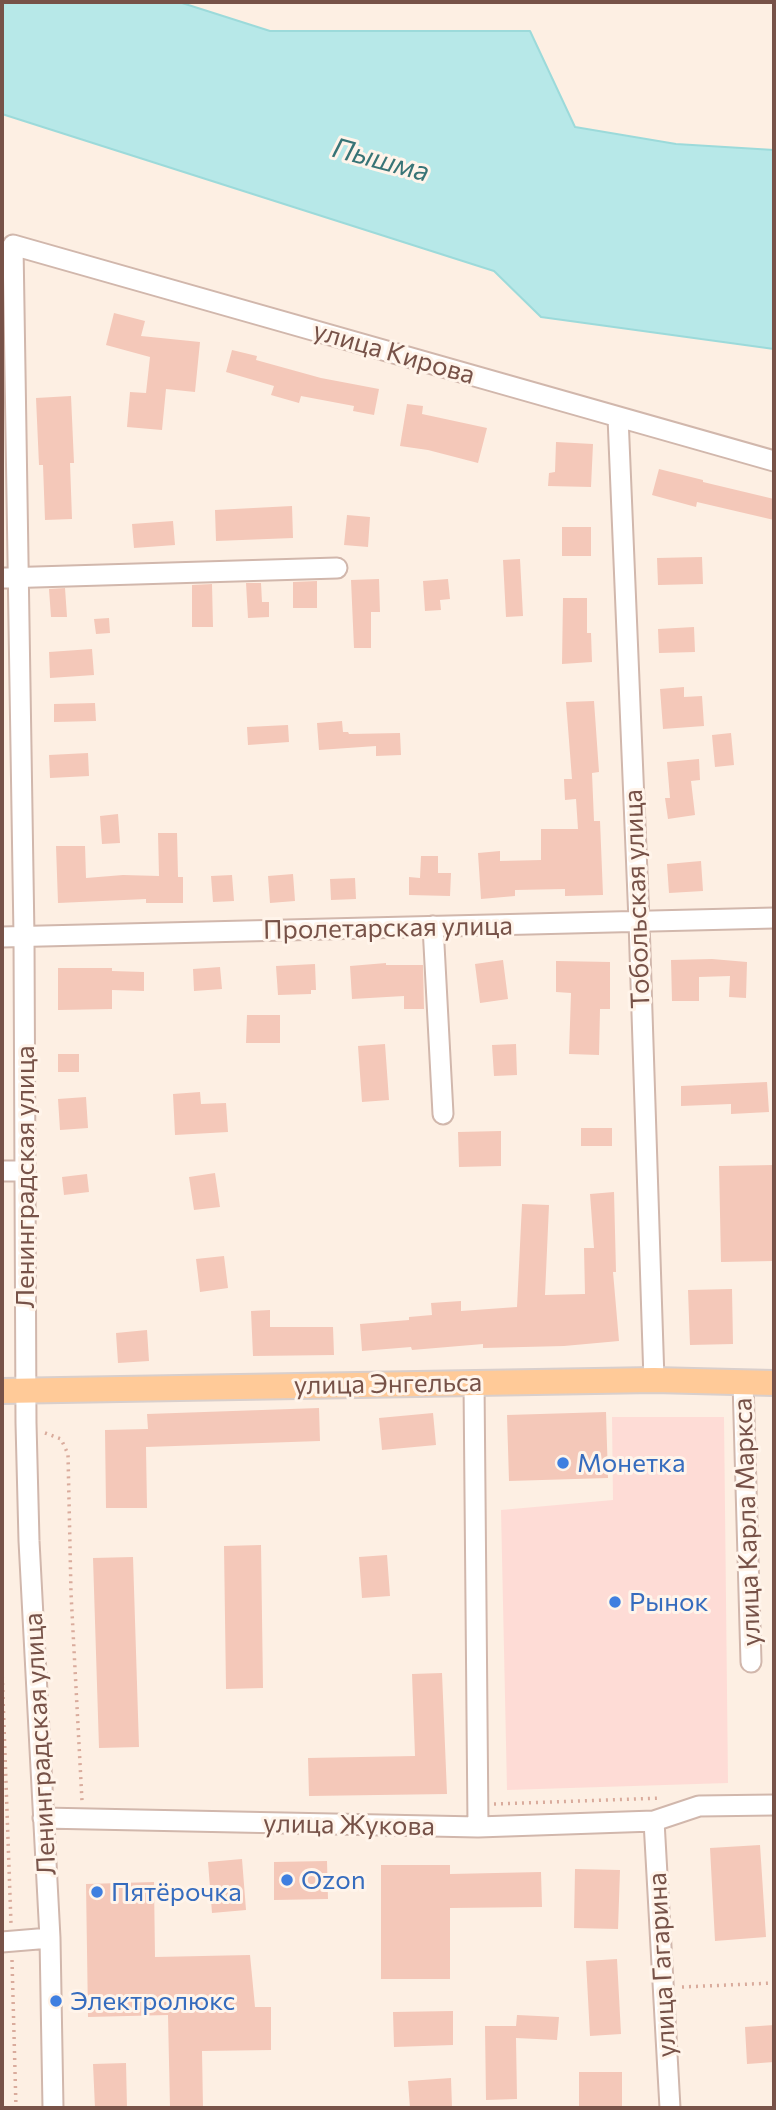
<!DOCTYPE html>
<meta charset="utf-8">
<style>
body{margin:0}
#map{position:relative;width:776px;height:2110px;overflow:hidden;background:#fdefe3;font-family:Commissioner,sans-serif}
canvas{display:block}
.frame{position:absolute;inset:0;border:4px solid #775248;pointer-events:none}
</style>
<div id="map">
<canvas width="776" height="2110"></canvas>
<div class="frame"></div>
</div>
<script>
const ctx = document.querySelector('canvas').getContext('2d');
ctx.lineJoin = 'round';
function fill(path, color) { ctx.fillStyle = color; ctx.fill(path, 'evenodd'); }
function stroke(path, color, width, dash) { ctx.strokeStyle = color; ctx.lineWidth = width; ctx.lineCap = dash ? 'butt' : 'round'; ctx.setLineDash(dash || []); ctx.stroke(path); }
function label(font, color, halo, rows, align = 'center') {
  ctx.font = font + ' Commissioner,sans-serif'; ctx.lineWidth = 6; ctx.setLineDash([]); ctx.textBaseline = 'middle'; ctx.strokeStyle = halo; ctx.fillStyle = color; for (const [text, x, y, turn = 0] of rows) {
    ctx.save(); ctx.translate(x, y); ctx.rotate((+turn || 0) * Math.PI / 180); ctx.textAlign = isNaN(turn) ? turn : align; if (halo) ctx.strokeText(text, 0, 0); ctx.fillText(text, 0, 0); ctx.restore();
  }
}
fill(new Path2D(`
 M 612,1417 L 724,1417 L 728,1783 L 507,1790 L 501,1510 L 613,1500 Z`), '#fedcd6');
const water = new Path2D(`
 M 2,2 L 179,2 L 270,31 L 530,31 L 575,127 L 676,144 L 774,150 L 774,349 L 541,317 L 494,271 L 2,114 Z`);
fill(water, '#b7e8e8');
stroke(water, '#9cdada', 2);
fill(new Path2D(`
 M 114,313 L 145,321 L 141,336 L 200,342 L 195,392 L 166,389 L 162,430 L 127,427 L 130,392 L 146,393 L 150,357 L 106,345 Z
 M 232,350 L 257,356 L 256,360 L 321,378 L 379,389 L 374,415 L 353,411 L 354,406 L 301,396 L 299,403 L 271,395 L 274,386 L 226,372 Z
 M 71,396 L 74,463 L 70,463 L 72,519 L 45,520 L 43,465 L 39,465 L 36,398 Z
 M 407,404 L 423,406 L 422,414 L 487,428 L 478,463 L 428,450 L 400,446 Z
 M 556,442 L 593,444 L 591,487 L 548,486 L 549,473 L 555,472 Z
 M 659,469 L 703,480 L 703,482 L 774,499 L 774,520 L 697,502 L 696,507 L 652,495 Z
 M 292,506 L 293,538 L 216,541 L 215,510 Z
 M 347,515 L 370,517 L 368,547 L 344,545 Z
 M 173,521 L 175,545 L 134,548 L 132,524 Z
 M 562,527 L 591,527 L 591,556 L 562,556 Z
 M 702,557 L 703,584 L 658,585 L 657,558 Z
 M 520,559 L 523,616 L 506,617 L 503,560 Z
 M 379,579 L 380,612 L 371,612 L 371,648 L 354,648 L 351,580 Z
 M 448,579 L 450,599 L 440,600 L 441,610 L 425,611 L 423,581 Z
 M 317,581 L 317,608 L 293,608 L 293,582 Z
 M 246,583 L 261,583 L 262,602 L 269,602 L 269,617 L 248,618 Z
 M 212,584 L 213,627 L 192,627 L 192,585 Z
 M 65,588 L 67,617 L 51,617 L 49,589 Z
 M 563,598 L 587,598 L 587,633 L 591,633 L 592,662 L 562,664 Z
 M 109,618 L 110,633 L 96,634 L 94,619 Z
 M 694,627 L 695,652 L 659,653 L 658,629 Z
 M 92,649 L 94,675 L 50,678 L 49,652 Z
 M 684,687 L 684,697 L 702,696 L 704,726 L 663,729 L 660,689 Z
 M 594,701 L 599,772 L 592,773 L 594,821 L 600,821 L 603,895 L 565,896 L 565,889 L 515,890 L 515,896 L 481,899 L 478,853 L 500,851 L 500,861 L 541,860 L 541,829 L 578,829 L 576,799 L 565,800 L 564,779 L 572,779 L 566,702 Z
 M 95,703 L 96,721 L 54,722 L 54,704 Z
 M 342,721 L 343,732 L 348,732 L 349,734 L 400,733 L 401,755 L 376,756 L 376,746 L 319,750 L 317,723 Z
 M 288,725 L 289,742 L 248,745 L 247,727 Z
 M 731,733 L 734,765 L 715,767 L 712,735 Z
 M 88,753 L 89,776 L 50,778 L 49,755 Z
 M 699,759 L 700,780 L 691,781 L 695,815 L 668,819 L 665,798 L 670,798 L 667,762 Z
 M 118,814 L 120,843 L 102,844 L 100,816 Z
 M 158,833 L 177,833 L 178,877 L 183,877 L 183,903 L 146,903 L 146,899 L 58,903 L 56,846 L 85,846 L 86,878 L 123,875 L 159,876 Z
 M 421,856 L 438,856 L 438,873 L 451,873 L 450,896 L 409,895 L 409,877 L 420,878 Z
 M 701,861 L 703,891 L 669,893 L 667,864 Z
 M 293,874 L 295,901 L 270,903 L 268,876 Z
 M 232,875 L 234,901 L 213,902 L 211,876 Z
 M 355,878 L 356,899 L 331,900 L 330,879 Z
 M 712,959 L 747,962 L 746,998 L 729,997 L 730,976 L 699,977 L 699,1001 L 672,1001 L 671,960 Z
 M 503,960 L 508,999 L 480,1003 L 475,964 Z
 M 556,961 L 610,962 L 610,1009 L 600,1009 L 599,1055 L 569,1054 L 571,993 L 556,992 Z
 M 386,963 L 386,965 L 423,965 L 424,1009 L 404,1009 L 404,996 L 352,999 L 350,966 Z
 M 315,964 L 316,990 L 311,990 L 311,994 L 278,995 L 276,966 Z
 M 220,967 L 222,989 L 194,991 L 193,969 Z
 M 58,968 L 112,968 L 112,971 L 144,972 L 144,991 L 112,990 L 112,1009 L 58,1010 Z
 M 247,1015 L 280,1015 L 280,1043 L 246,1043 Z
 M 385,1044 L 389,1100 L 362,1102 L 358,1046 Z
 M 516,1044 L 517,1075 L 494,1076 L 492,1045 Z
 M 58,1054 L 79,1054 L 79,1072 L 58,1072 Z
 M 767,1082 L 769,1112 L 731,1114 L 731,1104 L 681,1106 L 681,1086 Z
 M 200,1092 L 201,1104 L 226,1103 L 228,1132 L 175,1135 L 173,1094 Z
 M 86,1097 L 88,1128 L 60,1130 L 58,1099 Z
 M 581,1128 L 612,1128 L 612,1146 L 581,1146 Z
 M 501,1131 L 501,1166 L 459,1167 L 458,1132 Z
 M 774,1165 L 774,1261 L 721,1262 L 719,1166 Z
 M 215,1173 L 220,1207 L 194,1210 L 189,1177 Z
 M 87,1174 L 89,1192 L 64,1195 L 62,1177 Z
 M 614,1192 L 616,1272 L 613,1272 L 619,1341 L 564,1346 L 483,1348 L 483,1344 L 412,1350 L 411,1347 L 362,1351 L 360,1324 L 409,1320 L 409,1317 L 432,1315 L 431,1303 L 461,1301 L 461,1311 L 517,1307 L 522,1204 L 549,1205 L 545,1295 L 585,1294 L 584,1248 L 594,1248 L 590,1194 Z
 M 224,1256 L 228,1288 L 200,1292 L 196,1259 Z
 M 732,1289 L 733,1344 L 690,1345 L 688,1290 Z
 M 270,1310 L 270,1327 L 333,1327 L 334,1355 L 253,1356 L 251,1311 Z
 M 147,1330 L 149,1361 L 118,1363 L 116,1333 Z
 M 319,1408 L 320,1441 L 146,1447 L 147,1508 L 106,1508 L 105,1430 L 148,1429 L 147,1414 Z
 M 606,1412 L 608,1478 L 509,1481 L 507,1415 Z
 M 433,1413 L 436,1445 L 382,1450 L 379,1418 Z
 M 261,1545 L 263,1688 L 226,1689 L 224,1546 Z
 M 387,1555 L 390,1596 L 362,1598 L 359,1557 Z
 M 133,1557 L 139,1747 L 99,1748 L 93,1558 Z
 M 442,1673 L 447,1794 L 309,1796 L 308,1758 L 415,1756 L 412,1674 Z
 M 760,1845 L 766,1937 L 715,1941 L 710,1848 Z
 M 242,1859 L 246,1910 L 212,1913 L 208,1862 Z
 M 327,1861 L 328,1899 L 274,1900 L 274,1862 Z
 M 381,1865 L 450,1865 L 450,1874 L 541,1872 L 542,1907 L 450,1908 L 450,1979 L 381,1979 Z
 M 575,1869 L 620,1870 L 618,1929 L 574,1928 Z
 M 154,1882 L 155,1957 L 250,1955 L 255,2007 L 271,2007 L 271,2050 L 202,2051 L 203,2108 L 170,2108 L 168,2015 L 88,2017 L 86,1884 Z
 M 617,1959 L 621,2034 L 590,2036 L 586,1961 Z
 M 453,2011 L 453,2045 L 394,2047 L 393,2012 Z
 M 517,2015 L 559,2017 L 557,2040 L 516,2038 L 517,2099 L 486,2100 L 485,2026 L 516,2026 Z
 M 774,2025 L 774,2062 L 747,2064 L 745,2027 Z
 M 126,2063 L 127,2108 L 95,2108 L 93,2064 Z
 M 579,2072 L 622,2072 L 622,2108 L 579,2108 Z
 M 451,2078 L 452,2108 L 410,2108 L 408,2081 Z`), '#f4c8b9');
const minor = new Path2D(`
 M 618,417 L 639,921 L 654,1380
 M 2,578 L 337,568
 M 433,926 L 443,1114
 M 2,937 L 774,918
 M 2,1171 L 25,1171
 M 474,1382 L 478,1827
 M 743,1382 L 751,1662
 M 43,1818 L 478,1827 L 654,1821 L 699,1806 L 774,1805
 M 654,1821 L 670,2108
 M 2,1942 L 50,1938
 M 53,2108 L 50,1938 L 29,1541 L 26,1423 L 24,937 L 13,245 L 774,461`);
const major = new Path2D(`
 M 2,1391 L 654,1380 L 774,1383`);
stroke(minor, '#d1b7ac', 23);
stroke(major, '#d9cfcc', 28);
stroke(new Path2D(`
 M 45,1433 L 61,1439 L 68,1454 L 71,1593 L 82,1801
 M 2,1669 L 11,1924
 M 494,1804 L 661,1798
 M 12,1960 L 16,2108
 M 682,1987 L 774,1983`), '#d9ab9c', 3.5, [2, 5]);
stroke(minor, '#fff', 19);
stroke(major, '#ffca98', 24);
for (const [x, y, r, color] of [
 [563,1463,7,"#3f7fe0"],
 [615,1602,7,"#3f7fe0"],
 [287,1880,7,"#3f7fe0"],
 [97,1892,7,"#3f7fe0"],
 [56,2001,7,"#3f7fe0"]
]) { const dot = new Path2D(); dot.arc(x, y, r, 0, 2 * Math.PI); ctx.fillStyle = color; ctx.fill(dot); stroke(dot, '#fff4ea', 2.5); }
label('26px', '#775248', '#fff4ea', [
 ["улица Кирова",394,353,16],
 ["Тобольская улица",637,899,-92],
 ["Пролетарская улица",388,928,-1],
 ["Ленинградская улица",25,1177,-90],
 ["улица Энгельса",388,1384,-1],
 ["улица Карла Маркса",747,1522,-92],
 ["Ленинградская улица",40,1744,-93],
 ["улица Жукова",349,1825,1],
 ["улица Гагарина",662,1965,-93]
]);
label('26px', '#366cbe', '#fff4ea', [
 ["Монетка",577,1463],
 ["Рынок",629,1602],
 ["Ozon",301,1880],
 ["Пятёрочка",111,1892],
 ["Электролюкс",70,2001]
], 'left');
label('italic 28px', '#387476', '#fff4ea', [
 ["Пышма",381,160,15]
]);
</script>
